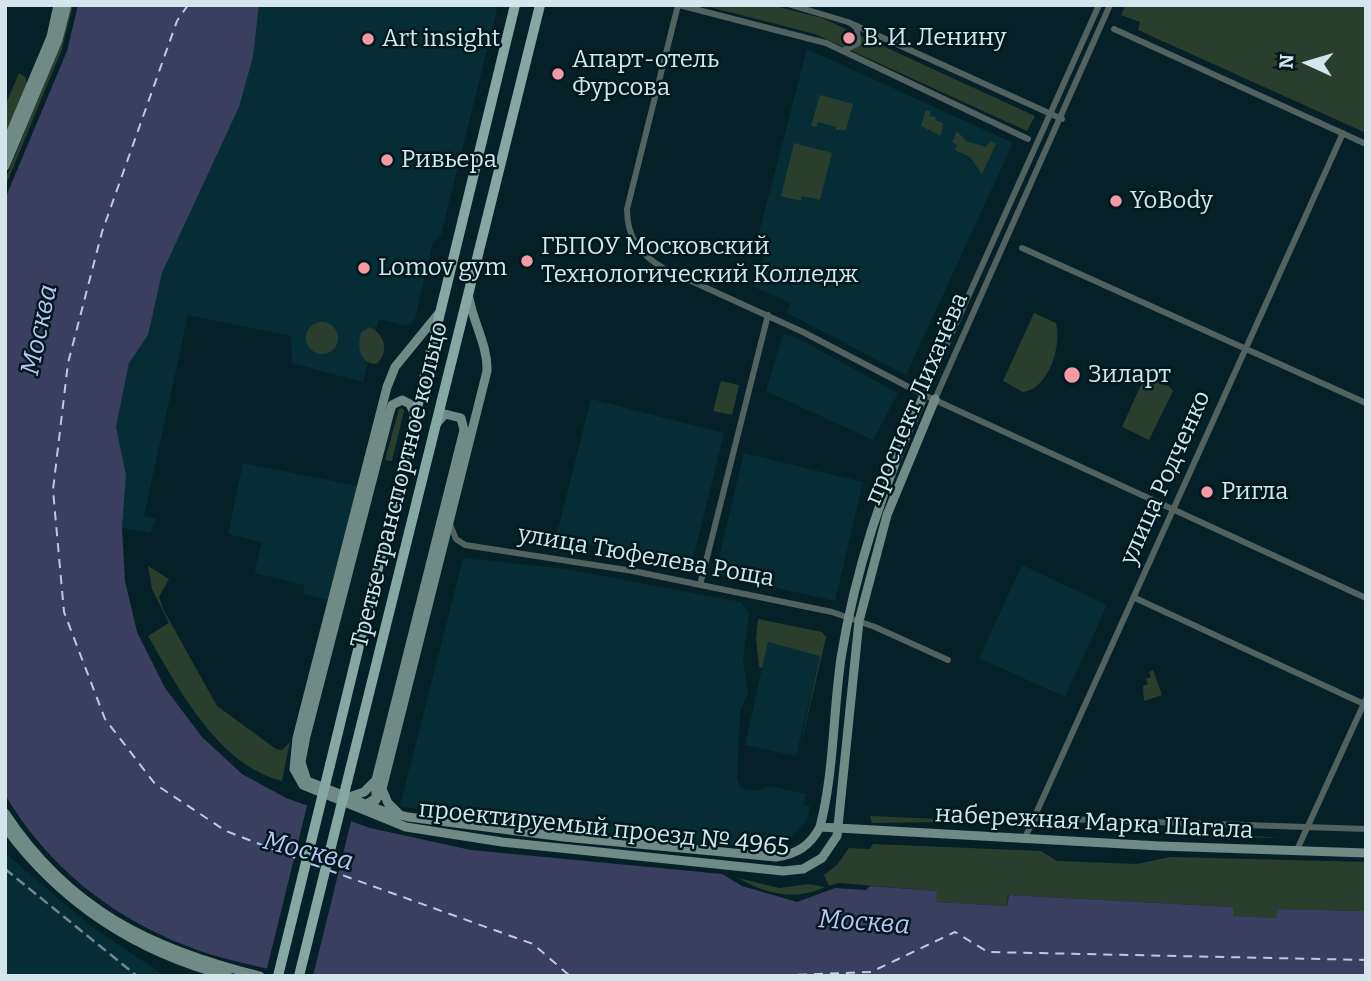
<!DOCTYPE html>
<meta charset="utf-8">
<style>
body{margin:0}
#map{position:relative;width:1371px;height:981px;overflow:hidden;background:#052127;font-family:Bitter,serif}
canvas{display:block}
.frame{position:absolute;inset:0;border:7px solid #d2e6eb;pointer-events:none}
.north{position:absolute;left:1273px;top:28px;width:70px;height:70px;-webkit-text-stroke:5px #00181e;paint-order:stroke;rotate:274deg;font-size:19px;font-weight:700;line-height:28px;text-align:center;color:#d2e6eb}
.north::after{content:'';display:block;margin:auto;width:24px;height:32px;background:#d2e6eb;clip-path:polygon(50% 0,100% 100%,50% 72%,0 100%)}
</style>
<div id="map">
<canvas width="1371" height="981"></canvas>
<div class="frame"></div>
<div class="north">N</div>
</div>
<script>
const ctx = document.querySelector('canvas').getContext('2d');
ctx.lineJoin = 'round';
function fill(path, color) { ctx.fillStyle = color; ctx.fill(path, 'evenodd'); }
function stroke(path, color, width, dash) { ctx.strokeStyle = color; ctx.lineWidth = width; ctx.lineCap = dash ? 'butt' : 'round'; ctx.setLineDash(dash || []); ctx.stroke(path); }
function label(font, color, halo, rows, align = 'center') {
  ctx.font = font + ' Bitter,serif'; ctx.lineWidth = 5; ctx.setLineDash([]); ctx.textBaseline = 'middle'; ctx.strokeStyle = halo; ctx.fillStyle = color; for (const [text, x, y, turn = 0] of rows) {
    ctx.save(); ctx.translate(x, y); ctx.rotate((+turn || 0) * Math.PI / 180); ctx.textAlign = isNaN(turn) ? turn : align; if (halo) ctx.strokeText(text, 0, 0); ctx.fillText(text, 0, 0); ctx.restore();
  }
}
fill(new Path2D(`
 M 259,5 L 498,5 L 441,235 L 433,243 L 414,322 L 406,326 L 379,319 L 363,382 L 292,363 L 291,336 L 188,315 L 144,516 L 156,519 L 150,533 L 122,528 L 126,475 L 116,427 L 129,363 L 148,335 L 162,273 L 239,107 L 253,57 Z
 M 807,49 L 1013,143 L 906,375 L 787,313 L 791,303 L 754,287 L 770,237 L 759,233 Z
 M 783,334 L 799,339 L 898,393 L 873,440 L 766,391 Z
 M 591,399 L 724,433 L 691,567 L 556,537 Z
 M 744,453 L 863,482 L 835,601 L 715,574 Z
 M 243,463 L 358,486 L 329,600 L 303,594 L 305,585 L 254,573 L 262,542 L 228,534 Z
 M 463,558 L 566,569 L 741,602 L 749,614 L 743,661 L 748,693 L 740,711 L 737,780 L 742,789 L 758,791 L 769,786 L 806,794 L 803,805 L 810,806 L 807,821 L 782,846 L 741,847 L 474,818 L 400,806 Z
 M 1022,565 L 1107,605 L 1065,697 L 979,658 Z
 M 768,642 L 820,655 L 796,756 L 745,745 Z
 M 5,853 L 92,927 L 165,976 L 5,976 Z`), '#062d35');
fill(new Path2D(`
 M 70,5 L 73,5 L 62,49 L 5,187 L 5,180 L 59,48 Z
 M 702,5 L 771,5 L 822,18 L 1035,116 L 1027,131 L 815,34 Z
 M 1126,5 L 1366,5 L 1366,133 L 1138,30 L 1140,22 L 1121,15 Z
 M 19,73 L 25,77 L 27,84 L 5,136 L 5,106 Z
 M 820,95 L 853,104 L 846,130 L 836,130 L 836,127 L 818,122 L 816,127 L 811,126 Z
 M 926,110 L 931,112 L 929,116 L 936,117 L 935,120 L 943,123 L 941,136 L 921,126 Z
 M 957,131 L 966,141 L 986,147 L 990,141 L 996,144 L 982,174 L 970,157 L 955,150 L 957,145 L 952,142 Z
 M 794,143 L 832,153 L 820,200 L 802,196 L 801,201 L 781,196 Z
 M 1034,313 L 1056,323 C 1062,345 1049,389 1023,392 L 1003,381 Z
 M306 338a16 16 0 1 1 32 0a16 16 0 1 1-32 0Z
 M 369,327 C 385,334 390,352 376,364 C 360,364 357,346 361,333 Z
 M 1144,378 L 1169,386 L 1173,391 L 1149,440 L 1122,427 Z
 M 721,381 L 739,385 L 732,415 L 713,411 Z
 M 402,408 L 404,411 L 392,461 L 385,460 L 399,409 Z
 M 148,566 L 169,579 L 159,597 L 163,609 L 217,706 L 276,749 L 282,750 L 290,742 L 282,781 C 218,765 179,689 148,636 L 169,623 L 152,589 Z
 M 758,619 L 822,632 L 826,637 L 798,757 L 820,656 L 768,642 L 762,668 L 759,667 L 756,639 Z
 M 1153,670 L 1162,695 L 1144,701 L 1143,686 L 1148,684 L 1146,679 L 1151,677 L 1149,672 Z
 M 870,816 L 939,819 L 939,822 L 872,823 Z
 M 1179,831 L 1280,838 L 1176,836 Z
 M 873,844 L 1041,851 L 1057,861 L 1137,864 L 1170,857 L 1366,862 L 1366,911 L 1278,909 L 1277,918 L 1232,916 L 1233,907 L 1008,895 L 1007,906 L 936,902 L 936,891 L 838,883 L 829,886 L 824,875 L 837,865 L 849,848 L 870,849 Z
 M 738,878 L 779,888 L 809,884 L 825,887 C 796,901 765,894 738,878 Z`), '#2a3e2e');
fill(new Path2D(`
 M 78,5 L 259,5 L 253,57 L 239,107 L 162,273 L 148,335 L 129,363 L 116,427 L 126,475 L 122,528 L 125,581 L 137,632 L 165,688 L 202,737 L 242,774 L 286,798 L 370,828 L 471,850 L 722,874 L 742,886 L 797,902 L 835,888 L 866,890 L 870,886 L 937,891 L 936,902 L 1007,906 L 1009,895 L 1233,907 L 1233,916 L 1277,918 L 1277,909 L 1366,911 L 1366,976 L 295,976 C 260,966 221,960 187,946 C 109,916 48,866 5,795 L 5,199 L 67,51 Z`), '#3a3f5f');
fill(new Path2D(`
 M 308,802 L 352,818 L 313,976 L 282,976 L 266,972 Z`), '#052127');
stroke(new Path2D(`
 M 188,5 L 177,21 L 102,232 L 68,363 L 53,490 L 64,612 L 105,719 L 155,784 L 226,831 L 303,861
 M 311,864 L 323,868
 M 328,870 L 533,944 L 570,976
 M 766,976 L 871,972 L 955,932 L 988,952 L 1366,960`), '#bdc5f5', 2, [9, 7]);
stroke(new Path2D(`
 M 678,5 L 627,209 C 627,238 640,255 665,269 L 803,332 L 924,395 L 1366,598
 M 679,5 L 826,43 L 1028,139
 M 791,5 L 848,22 L 1062,119
 M 1114,29 L 1366,144
 M 843,51 L 858,43 L 857,28 L 853,25
 M 1022,248 L 1366,403
 M 924,395 L 1099,5
 M 935,399 L 1110,5
 M 450,524 L 456,539 L 465,545 L 633,571 L 832,612 L 875,627 L 948,660
 M 700,585 L 768,315
 M 1135,598 L 1364,704
 M 1033,818 L 1366,829
 M 1024,840 L 1343,133
 M 1296,852 L 1366,699`), '#52625f', 6);
stroke(new Path2D(`
 M 5,146 L 51,37 L 58,5
 M 5,166 L 58,40 L 67,5
 M 439,313 L 395,367 L 387,387 L 297,738 L 294,769 L 303,785 L 406,827 L 502,842 L 783,871 L 803,869 L 822,858 L 837,836 L 859,621 L 887,515 L 935,399
 M 416,417 L 410,404 L 402,400 L 392,405 L 389,415 L 306,736 L 301,762 L 307,781 L 380,810 L 408,817 L 564,837 L 776,857 C 797,854 810,846 820,827 C 834,773 833,713 841,658 C 856,565 885,480 924,395
 M 382,789 L 388,803 L 400,815
 M 349,797 L 364,792 L 375,781
 M 376,800 L 376,780 L 464,430 L 461,418 L 445,414 L 437,423
 M 363,806 L 378,797 L 382,789 L 487,371 C 488,346 473,322 469,298
 M 5,813 C 69,910 151,949 260,976
 M 5,827 C 61,903 136,952 228,976
 M 820,827 L 1160,846 L 1366,853`), '#708a85', 9);
stroke(new Path2D(`
 M 330,765 L 515,5
 M 350,770 L 540,5`), '#87a8a2', 10);
stroke(new Path2D(`
 M 5,869 L 137,976`), '#70888d', 2.5, [10, 5]);
stroke(new Path2D(`
 M 278,976 L 330,765
 M 299,976 L 350,770`), '#87a8a2', 10);
for (const [x, y, r, color] of [
 [849,38,7,"#f49aa4"],
 [368,39,7,"#f49aa4"],
 [558,74,7,"#f49aa4"],
 [387,160,7,"#f49aa4"],
 [1116,201,7,"#f49aa4"],
 [527,261,7,"#f49aa4"],
 [364,268,7,"#f49aa4"],
 [1072,375,9,"#f49aa4"],
 [1207,492,7,"#f49aa4"]
]) { const dot = new Path2D(); dot.arc(x, y, r, 0, 2 * Math.PI); ctx.fillStyle = color; ctx.fill(dot); stroke(dot, '#00181e', 2.5); }
label('24px', '#d2e6eb', '#00181e', [
 ["В. И. Ленину",863,38],
 ["Art insight",382,39],
 ["Апарт-отель",572,60],
 ["Фурсова",572,88],
 ["Ривьера",401,160],
 ["YoBody",1130,201],
 ["ГБПОУ Московский",541,247],
 ["Технологический Колледж",541,275],
 ["Lomov gym",378,268],
 ["Зиларт",1088,375],
 ["Ригла",1221,492]
], 'left');
label('24px', '#d2e6eb', '#00181e', [
 ["проспект Лихачёва",917,399,-67],
 ["улица Родченко",1166,478,-66],
 ["Третье транспортное кольцо",400,485,-76],
 ["улица Тюфелева Роща",646,557,10],
 ["набережная Марка Шагала",1094,823,3],
 ["проектируемый проезд № 4965",604,829,6]
]);
label('italic 26px', '#bdc5f5', '#00181e', [
 ["Москва",40,330,-78],
 ["Москва",308,852,14],
 ["Москва",864,923,4]
]);
</script>
